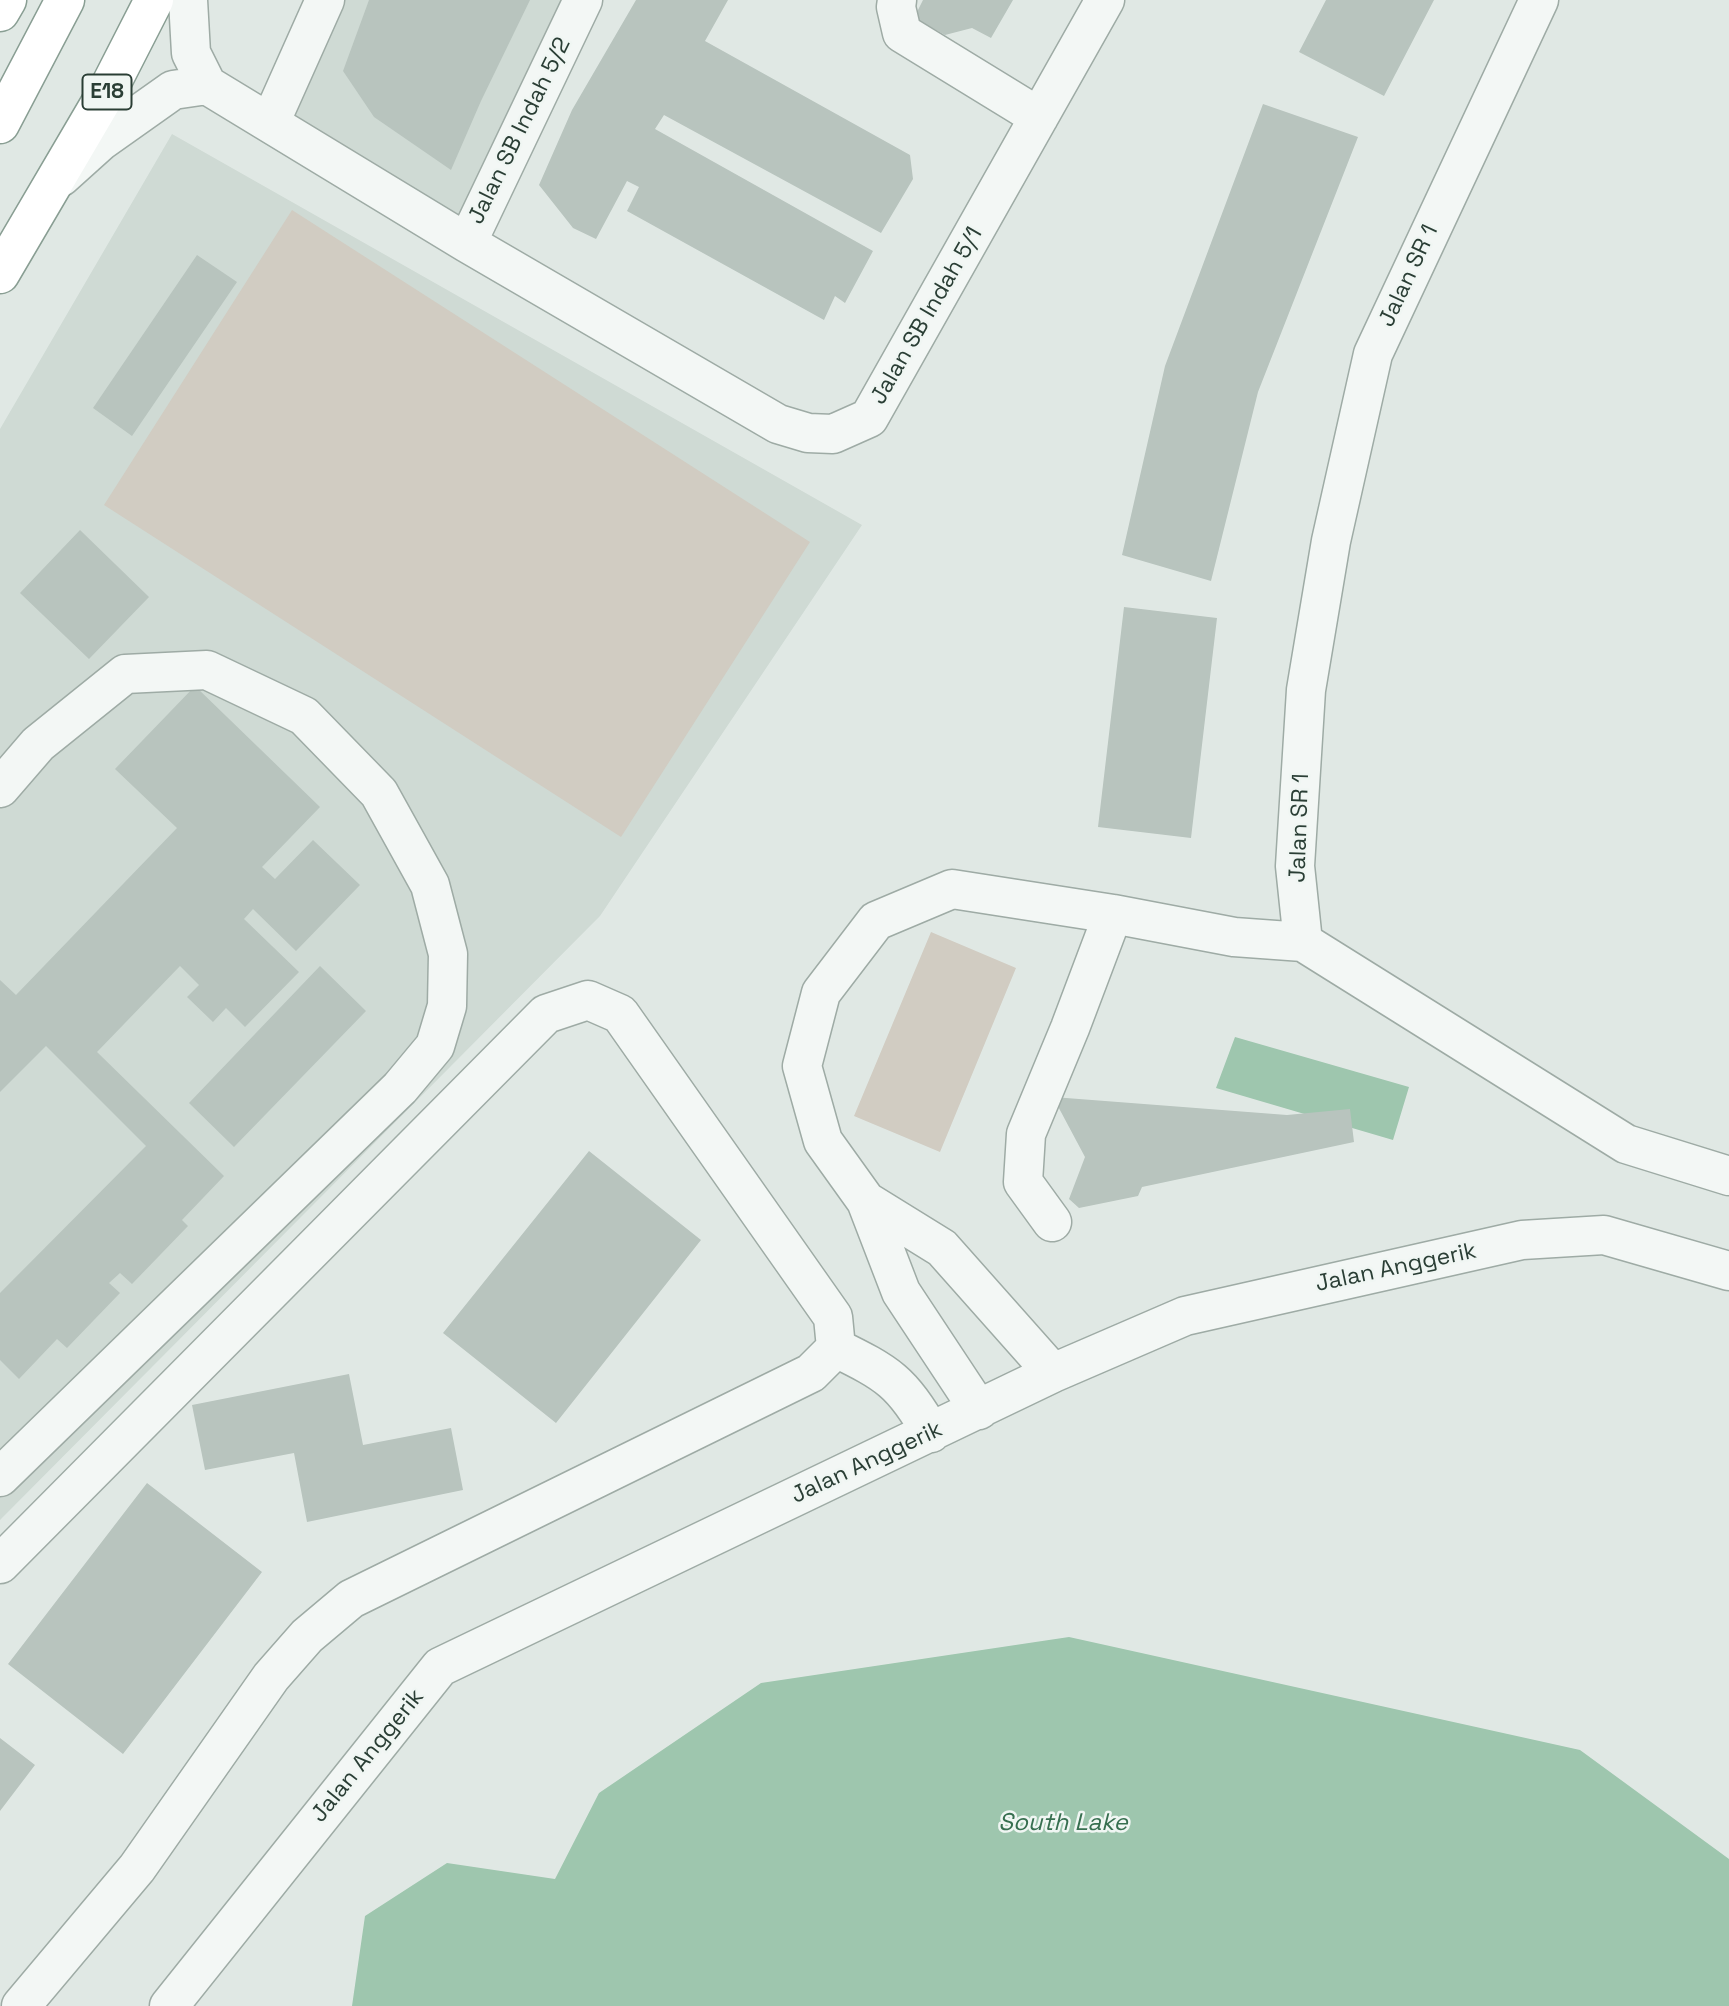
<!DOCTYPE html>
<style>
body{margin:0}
canvas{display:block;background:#e0e8e4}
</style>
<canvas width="1729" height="2006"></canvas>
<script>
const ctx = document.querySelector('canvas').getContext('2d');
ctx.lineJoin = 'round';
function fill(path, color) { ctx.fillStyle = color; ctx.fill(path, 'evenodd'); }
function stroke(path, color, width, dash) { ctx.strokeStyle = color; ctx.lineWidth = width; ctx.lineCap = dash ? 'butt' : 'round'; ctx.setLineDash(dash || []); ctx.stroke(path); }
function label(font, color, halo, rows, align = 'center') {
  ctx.font = font + ' "Space Grotesk",sans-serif'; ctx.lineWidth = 5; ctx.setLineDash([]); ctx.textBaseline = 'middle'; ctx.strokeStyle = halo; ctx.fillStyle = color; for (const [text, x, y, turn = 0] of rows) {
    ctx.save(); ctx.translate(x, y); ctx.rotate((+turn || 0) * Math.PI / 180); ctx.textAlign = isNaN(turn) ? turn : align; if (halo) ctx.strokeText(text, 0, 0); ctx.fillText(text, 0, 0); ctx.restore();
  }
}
fill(new Path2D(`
 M 340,0 L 564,0 L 458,219 L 289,116 Z
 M 172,134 L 862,525 L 600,916 L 0,1520 L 0,429 Z`), '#cfdad4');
fill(new Path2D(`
 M 292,210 L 810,542 L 621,837 L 104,505 Z
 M 931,932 L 1016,968 L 940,1152 L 854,1116 Z`), '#d1ccc2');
fill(new Path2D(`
 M 1235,1037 L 1409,1087 L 1393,1140 L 1216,1088 Z
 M 1069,1637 L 1580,1750 L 1729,1859 L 1729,2006 L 352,2006 L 365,1916 L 447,1863 L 555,1879 L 599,1793 L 761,1683 Z`), '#9ec6ae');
fill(new Path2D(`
 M 369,0 L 530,0 L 481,101 L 451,170 L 374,117 L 343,71 Z
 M 636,0 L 728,0 L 705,41 L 910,155 L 913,179 L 881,233 L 664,115 L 655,129 L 873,251 L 845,303 L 835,296 L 824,320 L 627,211 L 639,187 L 627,181 L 596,239 L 573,228 L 539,185 L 572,110 Z
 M 923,0 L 1013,0 L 991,38 L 972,28 L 945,35 L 914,18 Z
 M 1326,0 L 1434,0 L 1384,96 L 1299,52 Z
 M 1263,104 L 1358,137 L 1258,392 L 1211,581 L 1122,555 L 1165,366 Z
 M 197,255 L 237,282 L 132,436 L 93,408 Z
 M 80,530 L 149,597 L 89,659 L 20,593 Z
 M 1124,607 L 1217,618 L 1191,838 L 1098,827 Z
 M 195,686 L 320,807 L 262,867 L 275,879 L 313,840 L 360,885 L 296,951 L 253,909 L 244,919 L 299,972 L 245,1027 L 226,1008 L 213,1022 L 187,997 L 199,985 L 180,966 L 97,1052 L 224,1176 L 182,1220 L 188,1226 L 132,1284 L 120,1273 L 109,1283 L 120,1293 L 67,1348 L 57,1339 L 19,1379 L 0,1360 L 0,1293 L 146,1146 L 46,1046 L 0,1092 L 0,980 L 16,995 L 177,828 L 115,769 Z
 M 320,966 L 366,1011 L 234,1147 L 189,1103 Z
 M 1053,1097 L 1287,1115 L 1350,1109 L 1354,1142 L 1142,1187 L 1138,1196 L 1079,1208 L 1069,1199 L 1085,1157 Z
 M 589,1151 L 701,1240 L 556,1423 L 443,1333 Z
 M 349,1374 L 363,1445 L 451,1428 L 463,1490 L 307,1522 L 294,1453 L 205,1470 L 192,1405 Z
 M 147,1483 L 262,1572 L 123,1754 L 8,1664 Z
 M 0,1738 L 35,1765 L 0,1811 Z`), '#b8c4be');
const minor = new Path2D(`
 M 188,0 L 191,53 L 207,85 L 467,243 L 778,424 L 808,433 L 833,434 L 869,418 L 1105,0
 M 897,0 L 896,7 L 902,33 L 1039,117
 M 270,123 L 325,0
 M 61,177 L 101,141 L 173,90 L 207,85
 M 467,243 L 583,0
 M 0,788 L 38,744 L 125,674 L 207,670 L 304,716 L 379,793 L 430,885 L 448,954 L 447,1006 L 435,1046 L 400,1088 L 0,1477
 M 1303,942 L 1626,1144 L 1729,1176
 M 866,1201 L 942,1248 L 1053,1373
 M 1052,1222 L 1023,1182 L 1026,1134 L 1070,1028 L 1113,914
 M 836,1348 C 887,1373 903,1382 931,1433
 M 979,1410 L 901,1292 L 866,1201 L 823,1141 L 802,1066 L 821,993 L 876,921 L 952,889 L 1113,914 L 1234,937 L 1303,942 L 1295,866 L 1306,690 L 1331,541 L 1373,354 L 1539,0
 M 0,1564 L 546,1014 L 588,1000 L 620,1014 L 833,1317 L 836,1348 L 811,1373 L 351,1599 L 307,1636 L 271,1677 L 137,1868 L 21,2006
 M 169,2006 L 440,1667 L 1053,1373 L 1185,1316 L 1522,1240 L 1604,1235 L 1729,1271`);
const highway = new Path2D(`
 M 0,12 L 7,0
 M 0,124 L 65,0
 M 0,274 L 108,90 L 154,0`);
stroke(minor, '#9eaba5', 41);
stroke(highway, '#899e93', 41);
stroke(minor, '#f3f7f5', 38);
stroke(highway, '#fff', 38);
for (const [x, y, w] of [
 [107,92,49]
]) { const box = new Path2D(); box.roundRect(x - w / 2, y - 17.5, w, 35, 5); ctx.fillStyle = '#f0f6f3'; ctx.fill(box); stroke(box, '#2a3e35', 2); }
label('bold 21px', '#2a3e35', null, [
 ["E18",107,92]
]);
label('23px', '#2a3e35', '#f0f6f3', [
 ["Jalan SB Indah 5/2",520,131,-64],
 ["Jalan SR 1",1409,276,-65],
 ["Jalan SB Indah 5/1",927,316,-60],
 ["Jalan SR 1",1300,828,-88],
 ["Jalan Anggerik",1396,1268,-12],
 ["Jalan Anggerik",867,1463,-25],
 ["Jalan Anggerik",368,1756,-51]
]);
label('italic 24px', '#376f50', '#f0f6f3', [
 ["South Lake",1063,1823]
]);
</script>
